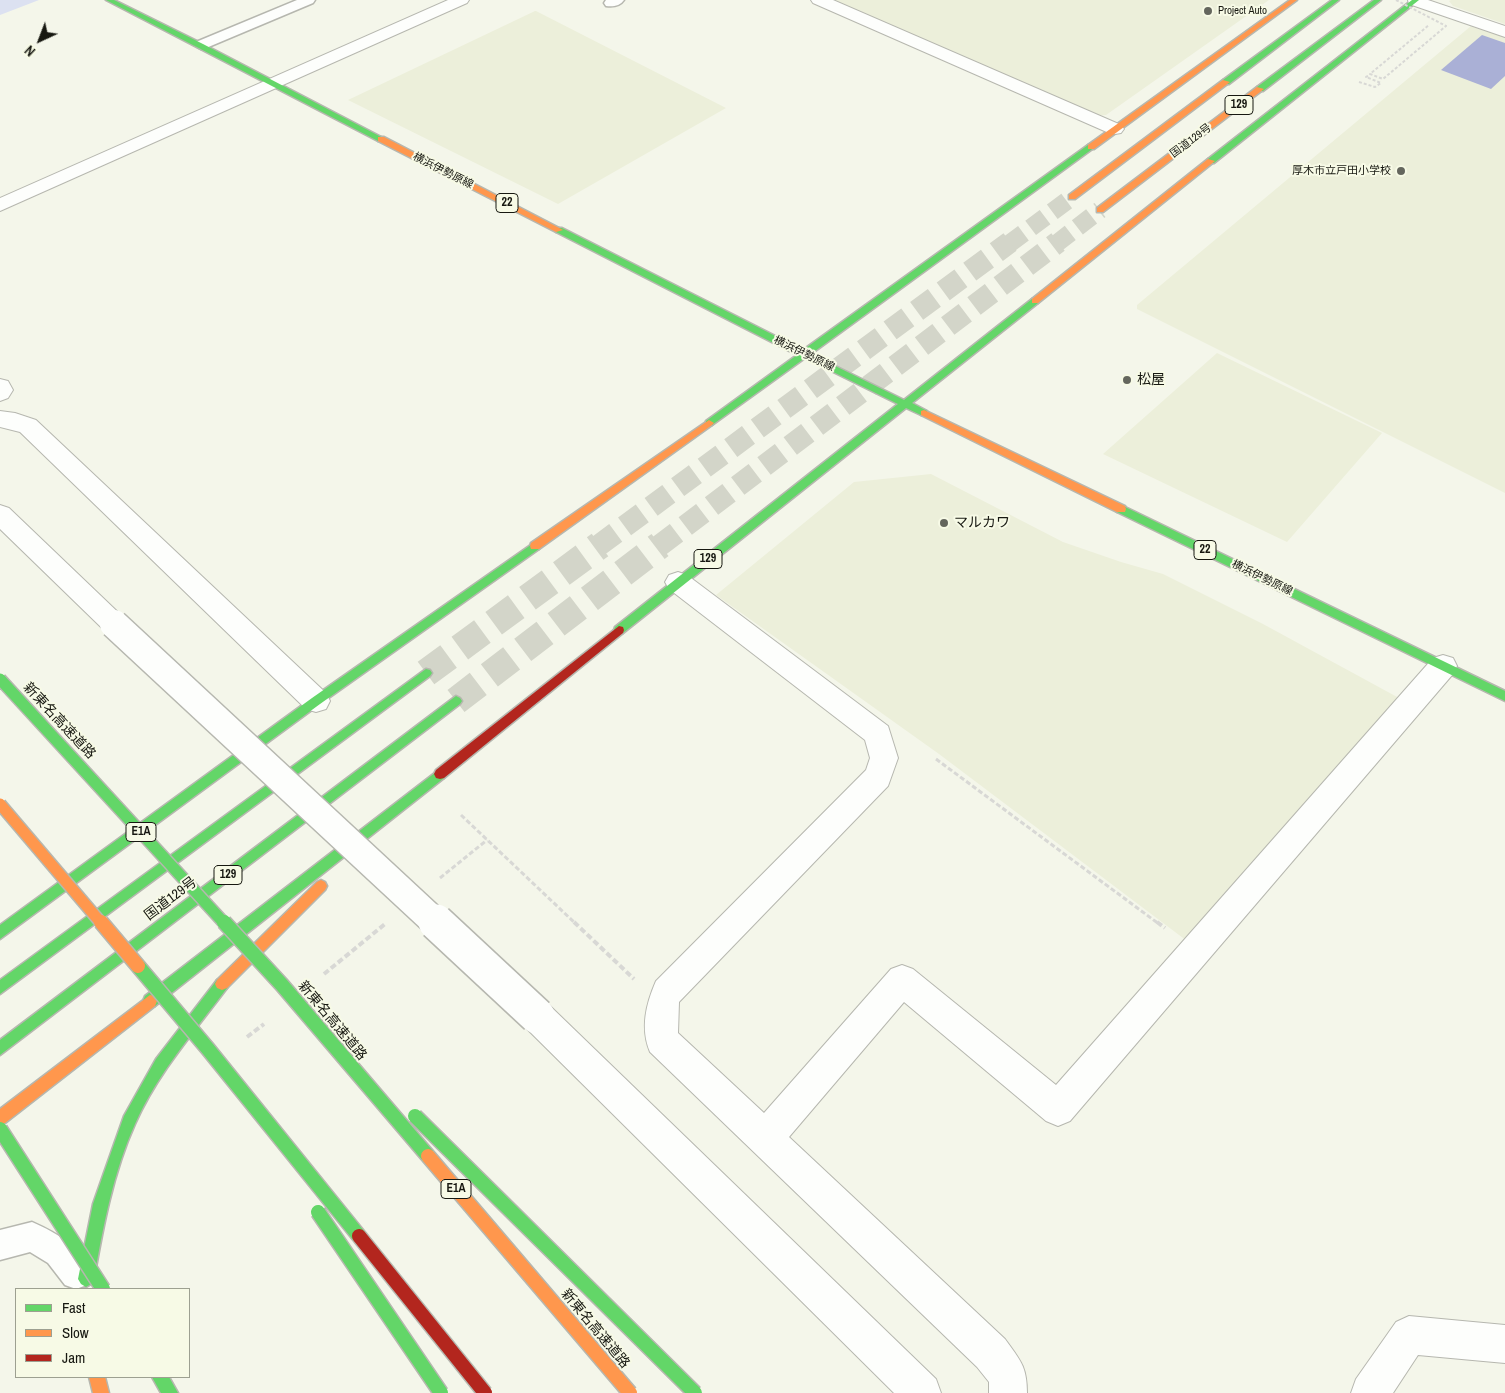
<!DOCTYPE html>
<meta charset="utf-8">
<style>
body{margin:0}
#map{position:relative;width:1505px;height:1393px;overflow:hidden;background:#f4f6ea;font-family:"Archivo Narrow",sans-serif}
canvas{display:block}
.legend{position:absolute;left:15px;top:1288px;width:175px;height:90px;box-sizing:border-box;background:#f7fae6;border:1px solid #9da091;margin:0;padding:6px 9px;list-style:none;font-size:15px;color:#171811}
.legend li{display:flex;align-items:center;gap:10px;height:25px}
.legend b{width:25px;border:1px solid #9da091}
.north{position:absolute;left:15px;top:15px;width:50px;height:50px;-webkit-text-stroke:4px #f7fae6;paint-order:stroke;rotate:223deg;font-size:14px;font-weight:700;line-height:20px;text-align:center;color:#171811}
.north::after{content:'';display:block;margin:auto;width:18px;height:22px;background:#171811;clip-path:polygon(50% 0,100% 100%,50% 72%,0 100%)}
</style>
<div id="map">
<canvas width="1505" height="1393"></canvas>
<ul class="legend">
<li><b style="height:6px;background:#63d668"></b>Fast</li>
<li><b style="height:6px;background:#ff974d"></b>Slow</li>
<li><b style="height:6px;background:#b3261e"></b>Jam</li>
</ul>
<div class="north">N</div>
</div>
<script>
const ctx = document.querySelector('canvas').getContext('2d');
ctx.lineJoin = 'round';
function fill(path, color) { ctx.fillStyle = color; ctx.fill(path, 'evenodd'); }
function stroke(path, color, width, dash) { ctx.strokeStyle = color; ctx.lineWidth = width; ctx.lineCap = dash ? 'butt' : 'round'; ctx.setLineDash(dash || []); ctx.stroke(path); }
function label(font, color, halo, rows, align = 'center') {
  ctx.font = font + ' "Archivo Narrow","Noto Sans JP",sans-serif'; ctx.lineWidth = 4; ctx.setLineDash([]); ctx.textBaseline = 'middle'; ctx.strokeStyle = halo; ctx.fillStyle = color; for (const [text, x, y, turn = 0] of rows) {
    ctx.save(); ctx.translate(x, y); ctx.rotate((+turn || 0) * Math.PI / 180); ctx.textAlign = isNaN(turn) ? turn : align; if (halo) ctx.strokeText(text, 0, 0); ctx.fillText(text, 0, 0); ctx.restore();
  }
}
fill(new Path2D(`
 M 831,0 L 1269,0 L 1106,115 L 1093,116 Z
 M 1451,0 L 1505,0 L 1505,24 L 1453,6 L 1449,1 Z
 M 535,11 L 536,11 L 726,108 L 558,204 L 348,100 Z
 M 1471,26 L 1505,37 L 1505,493 L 1137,309 L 1137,305 Z
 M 1217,353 L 1382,433 L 1287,542 L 1103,454 Z
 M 931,474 L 1063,542 L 1121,562 L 1163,574 L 1263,624 L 1399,698 L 1187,941 L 939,754 L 716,595 L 854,482 Z`), '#ecefda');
fill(new Path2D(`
 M 0,0 L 39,0 L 0,15 Z`), '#dce1f1');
fill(new Path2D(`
 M 1482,35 L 1505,43 L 1505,76 L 1491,89 L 1441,70 Z`), '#aab0d6');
stroke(new Path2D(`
 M 1009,244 L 1072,197
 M 1056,244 L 1100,210`), '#d3d5c9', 18, [18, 9]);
stroke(new Path2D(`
 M 598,546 L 1010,242
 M 659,546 L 1058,242`), '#d3d5c9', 22, [22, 11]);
stroke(new Path2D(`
 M 426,673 L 600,545
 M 456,701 L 660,545`), '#d3d5c9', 28, [28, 14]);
const lane = new Path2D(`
 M 297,0 L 315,0 L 313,3 L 206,48 L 201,49 L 194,45 L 196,42 Z
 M 606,0 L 624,0 C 620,6 613,7 606,6 L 604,3 Z
 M 32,1222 C 59,1234 79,1246 91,1274 L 87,1285 L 76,1289 L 65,1285 L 48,1263 L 30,1252 L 0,1260 L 0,1230 Z`);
const street = new Path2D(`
 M 448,0 L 469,0 L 467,3 L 0,211 L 0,198 Z
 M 811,0 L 833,0 L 1121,125 L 1124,129 L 1121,133 L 1115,134 L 1109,133 L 813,3 Z
 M 1408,0 L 1428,0 L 1505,26 L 1505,37 L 1409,4 Z
 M 0,379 L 8,381 L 13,390 L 8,398 L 0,401 Z
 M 0,411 L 15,413 L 36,420 L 326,693 L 330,701 L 326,709 L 316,712 L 306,709 L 20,432 L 0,427 Z
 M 0,505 L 9,508 L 123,617 L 127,624 L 123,631 L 114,634 L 105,631 L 0,529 Z
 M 678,572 L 687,575 L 888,726 L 898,758 L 888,786 L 679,1002 L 678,1033 L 764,1113 L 891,969 L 902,965 L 913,969 L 1056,1085 L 1433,658 L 1443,655 L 1453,658 L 1457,666 L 1453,674 L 1070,1121 L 1058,1126 L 1046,1121 L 904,1002 L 789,1137 L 1005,1339 C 1020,1360 1027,1366 1027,1393 L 989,1393 L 989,1382 L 977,1367 L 650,1052 C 640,1028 646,1004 656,981 L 866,770 L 870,758 L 865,740 L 669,589 L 665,582 L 669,575 Z
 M 537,1000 L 549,1005 L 936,1379 L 941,1393 L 894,1393 L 525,1027 L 521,1016 L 525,1005 Z
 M 1409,1316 L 1505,1325 L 1505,1363 L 1418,1355 L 1393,1393 L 1351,1393 L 1356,1379 L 1396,1322 Z`);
const fast = new Path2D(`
 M 106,0 L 114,0 L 203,44 L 385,139 L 378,141 Z
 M 1332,0 L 1339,0 L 1229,84 L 1223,84 L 1223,80 Z
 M 1374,0 L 1381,0 L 1263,91 L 1257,91 L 1257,87 Z
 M 1412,0 L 1419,0 L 1214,163 L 1208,163 L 1208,159 Z
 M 1088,145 L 1095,147 L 811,354 L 904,400 L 1032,299 L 1038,299 L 1038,303 L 912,403 L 927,411 L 927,415 L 921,415 L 906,408 L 623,633 L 615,633 L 614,630 L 615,627 L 898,404 L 805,358 L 712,425 L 706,425 L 706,421 L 797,355 L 556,232 L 556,228 L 562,228 L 803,350 Z
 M 1121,505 L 1505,691 L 1505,701 L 1117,512 L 1116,509 L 1117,506 Z
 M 535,542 L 539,543 L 540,546 L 539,549 L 320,704 L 0,939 L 0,925 L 312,698 Z
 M 426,669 L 430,670 L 432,673 L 430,676 L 0,994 L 0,980 Z
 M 456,696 L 460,698 L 462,701 L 460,704 L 0,1055 L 0,1040 Z
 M 440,769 L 444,770 L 446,774 L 444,778 L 155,1006 L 150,1007 L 145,1006 L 143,1001 L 145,996 Z
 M 222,978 L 227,980 L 229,984 L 227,988 C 194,1032 157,1074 135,1124 C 113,1173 103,1227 94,1279 L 91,1284 L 86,1287 L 81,1284 L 78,1279 L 93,1204 L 124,1116 L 156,1059 L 217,980 Z
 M 152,1377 L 169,1377 L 178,1393 L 161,1393 Z`);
const slow = new Path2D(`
 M 1290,0 L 1297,0 L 1094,149 L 1088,149 L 1088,145 Z
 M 1223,80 L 1230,82 L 1075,199 L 1069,199 L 1069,195 Z
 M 1257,87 L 1264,89 L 1103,212 L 1097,212 L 1097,208 Z
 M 378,137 L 384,137 L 563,230 L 556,232 L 378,141 Z
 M 1208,159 L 1215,161 L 1038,303 L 1032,303 L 1032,299 Z
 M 924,410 L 1125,506 L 1126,509 L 1125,512 L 1117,512 L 921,415 L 921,411 Z
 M 709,420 L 714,423 L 712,425 L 539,549 L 531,549 L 530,546 L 531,543 Z
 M 321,880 L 325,882 L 327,886 L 325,890 L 227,988 L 222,990 L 217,988 L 215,984 L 217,980 L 317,882 Z
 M 150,995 L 155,996 L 157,1001 L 155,1006 L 5,1123 L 0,1125 L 0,1109 Z
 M 89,1377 L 105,1377 L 109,1393 L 93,1393 Z`);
const jam = new Path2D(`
 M 619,626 L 623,627 L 624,630 L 623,633 L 444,778 L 440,779 L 436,778 L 434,774 L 436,770 Z`);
stroke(lane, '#b6b7af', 3);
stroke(street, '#b6b7af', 2);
stroke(fast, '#b6b7af', 3);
stroke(slow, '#b6b7af', 3);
stroke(jam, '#b6b7af', 3);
stroke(new Path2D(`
 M 1359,82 L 1375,87 L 1381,83 L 1366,77 L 1368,76`), '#d8d8d5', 2, [3, 2]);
stroke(new Path2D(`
 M 936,759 L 1159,924
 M 461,815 L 576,924
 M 440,878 L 487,840`), '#d8d8d5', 3, [5, 2.5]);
stroke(new Path2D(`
 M 574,922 L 634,979
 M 1157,922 L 1165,928
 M 324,974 L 385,924
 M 247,1037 L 264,1024`), '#d8d8d5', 4, [6, 3]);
fill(lane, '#fdfefc');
fill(street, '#fdfefc');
fill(fast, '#63d668');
fill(slow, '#ff974d');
fill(jam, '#b3261e');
const streetBridgeFar1 = new Path2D(`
 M 114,624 L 437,924`);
const streetBridge = new Path2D(`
 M 436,922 L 537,1016`);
const fastBridgeFar1 = new Path2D(`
 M 0,679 L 225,924`);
const fastBridge = new Path2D(`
 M 224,922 L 282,985 L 428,1156
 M 138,966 L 208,1049 L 359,1236
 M 415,1116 L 695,1393
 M 0,1129 L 103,1289
 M 318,1212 L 441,1393`);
const slowBridgeFar1 = new Path2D(`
 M 0,804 L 102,924`);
const slowBridge = new Path2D(`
 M 101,922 L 138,966
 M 428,1156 L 630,1393`);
const jamBridge = new Path2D(`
 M 359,1236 L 485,1393`);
stroke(streetBridgeFar1, '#b6b7af', 31, []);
stroke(streetBridge, '#b6b7af', 38, []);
stroke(fastBridgeFar1, '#b6b7af', 14, []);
stroke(fastBridge, '#b6b7af', 17, []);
stroke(slowBridgeFar1, '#b6b7af', 14, []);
stroke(slowBridge, '#b6b7af', 17, []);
stroke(jamBridge, '#b6b7af', 17, []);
stroke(new Path2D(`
 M 1396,0 L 1446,26 L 1383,79 L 1370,74 L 1429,25`), '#d8d8d5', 2, [3, 2]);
stroke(streetBridgeFar1, '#fdfefc', 28);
stroke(streetBridge, '#fdfefc', 35);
stroke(fastBridgeFar1, '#63d668', 11);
stroke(fastBridge, '#63d668', 14);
stroke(slowBridgeFar1, '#ff974d', 11);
stroke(slowBridge, '#ff974d', 14);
stroke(jamBridge, '#b3261e', 14);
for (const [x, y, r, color] of [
 [1208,11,5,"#64665d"],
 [1401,171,5,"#64665d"],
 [1127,380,5,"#64665d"],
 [944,523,5,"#64665d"]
]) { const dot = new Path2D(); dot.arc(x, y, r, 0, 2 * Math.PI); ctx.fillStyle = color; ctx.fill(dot); stroke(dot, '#f7fae6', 2); }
label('11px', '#171811', '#f7fae6', [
 ["Project Auto",1218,11],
 ["厚木市立戸田小学校",1391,171,"right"]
], 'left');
label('11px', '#171811', '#f7fae6', [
 ["国道129号",1191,141,-37],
 ["横浜伊勢原線",443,171,27],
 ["横浜伊勢原線",804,354,26],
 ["横浜伊勢原線",1262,578,26]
]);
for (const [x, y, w] of [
 [1239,105,28],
 [507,203,22],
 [1205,550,22],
 [708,559,28],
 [141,832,30],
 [228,875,28],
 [456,1189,30]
]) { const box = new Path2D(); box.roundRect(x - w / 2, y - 9.5, w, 19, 4); ctx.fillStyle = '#f7fae6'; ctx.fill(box); stroke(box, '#171811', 1); }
label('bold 12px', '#171811', null, [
 ["129",1239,105],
 ["22",507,203],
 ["22",1205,550],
 ["129",708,559],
 ["E1A",141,832],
 ["129",228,875],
 ["E1A",456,1189]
]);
label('14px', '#171811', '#f7fae6', [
 ["松屋",1137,380],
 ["マルカワ",954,523]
], 'left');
label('14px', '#171811', '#f7fae6', [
 ["新東名高速道路",59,721,47],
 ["国道129号",171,899,-37],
 ["新東名高速道路",332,1021,50],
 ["新東名高速道路",595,1329,50]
]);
</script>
